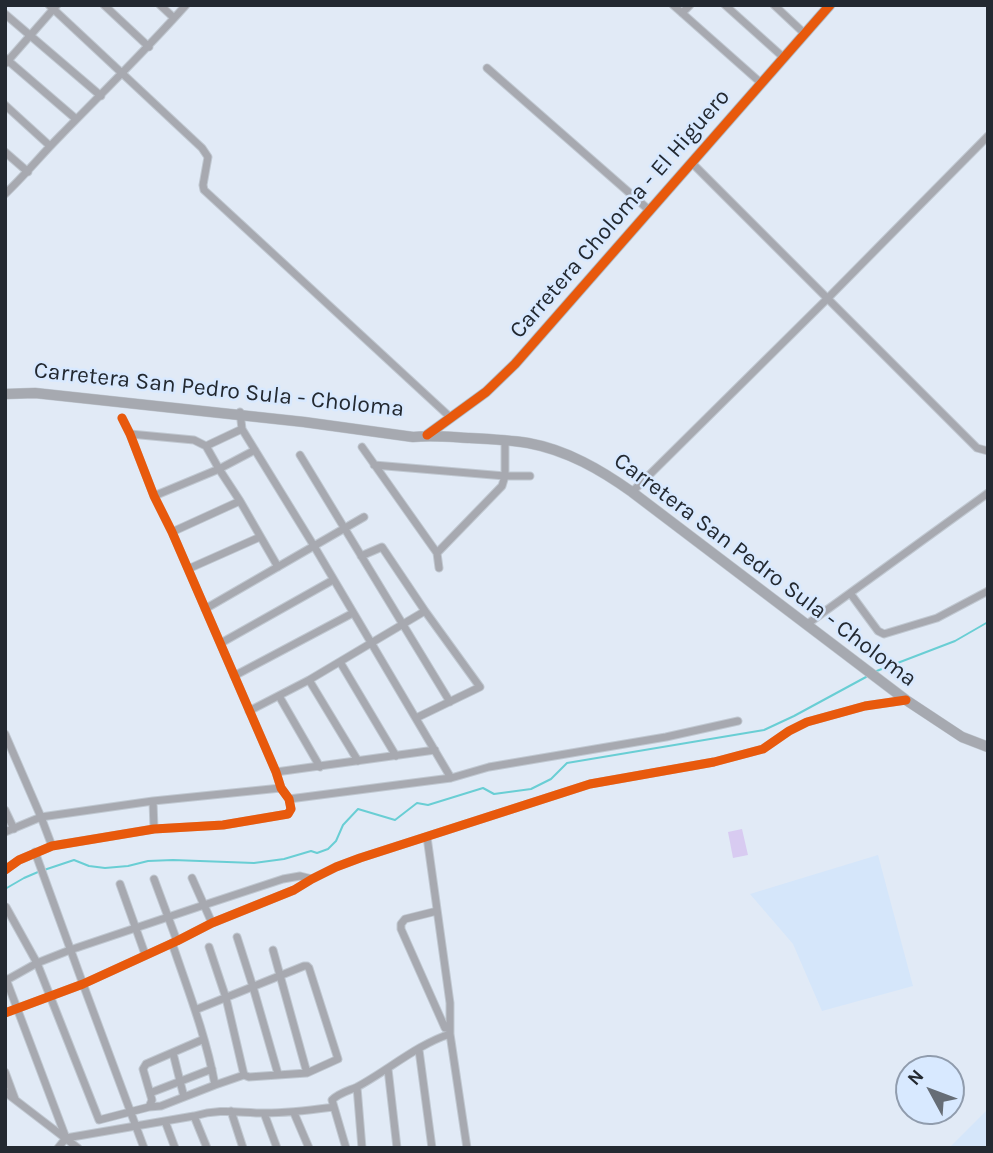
<!DOCTYPE html>
<style>
body{margin:0}
#map{position:relative;width:993px;height:1153px;overflow:hidden;background:#e1eaf6;font-family:Karla,sans-serif}
canvas{display:block}
.frame{position:absolute;inset:0;border:7px solid #232931;pointer-events:none}
.north{position:absolute;left:895px;top:1055px;width:70px;height:70px;box-sizing:border-box;background:#d8e9ff;border:2px solid #909cad;border-radius:50%;rotate:311deg;font-size:19px;font-weight:700;line-height:28px;text-align:center;color:#232931}
.north::after{content:'';display:block;margin:auto;width:24px;height:32px;background:#666d76;clip-path:polygon(50% 0,100% 100%,50% 72%,0 100%)}
</style>
<div id="map">
<canvas width="993" height="1153"></canvas>
<div class="frame"></div>
<div class="north">N</div>
</div>
<script>
const ctx = document.querySelector('canvas').getContext('2d');
ctx.lineJoin = 'round';
function fill(path, color) { ctx.fillStyle = color; ctx.fill(path, 'evenodd'); }
function stroke(path, color, width, dash) { ctx.strokeStyle = color; ctx.lineWidth = width; ctx.lineCap = dash ? 'butt' : 'round'; ctx.setLineDash(dash || []); ctx.stroke(path); }
function label(font, color, halo, rows, align = 'center') {
  ctx.font = font + ' Karla,sans-serif'; ctx.lineWidth = 5; ctx.setLineDash([]); ctx.textBaseline = 'middle'; ctx.strokeStyle = halo; ctx.fillStyle = color; for (const [text, x, y, turn = 0] of rows) {
    ctx.save(); ctx.translate(x, y); ctx.rotate((+turn || 0) * Math.PI / 180); ctx.textAlign = isNaN(turn) ? turn : align; if (halo) ctx.strokeText(text, 0, 0); ctx.fillText(text, 0, 0); ctx.restore();
  }
}
fill(new Path2D(`
 M 878,855 L 913,986 L 822,1011 L 793,944 L 750,894 Z
 M 988,1109 L 988,1148 L 949,1148 Z`), '#d5e6fa');
fill(new Path2D(`
 M 742,829 L 748,855 L 733,858 L 728,832 Z`), '#d8cbf1');
stroke(new Path2D(`
 M 874,672 L 955,641 L 988,622
 M 44,870 L 74,860 L 89,866 L 105,868 L 128,866 L 148,861 L 173,860 L 254,863 L 284,859 L 311,851 L 317,853 L 328,849 L 336,841 L 343,825 L 358,809 L 395,820 L 417,803 L 428,805 L 483,788 L 494,794 L 531,789 L 551,779 L 567,763 L 764,730 L 794,716 L 866,677
 M 5,889 L 24,878 L 38,872`), '#69ced4', 2);
const street = new Path2D(`
 M 49,5 L 202,148 L 208,157 L 203,185 L 204,190 L 450,417
 M 104,5 L 149,47
 M 160,5 L 174,18
 M 673,5 L 761,83
 M 725,5 L 783,57
 M 774,5 L 805,34
 M 682,13 L 690,5
 M 5,14 L 101,96
 M 5,58 L 76,119
 M 6,63 L 57,5
 M 487,68 L 649,210
 M 5,105 L 50,146
 M 5,152 L 28,172
 M 692,163 L 977,448 L 988,451
 M 5,194 C 25,175 42,154 61,135 C 103,92 146,50 186,5
 M 240,412 L 242,429 L 314,546 L 451,778
 M 130,434 L 194,440 L 206,446 L 242,429
 M 206,446 L 219,469 L 240,501 L 278,567
 M 362,447 L 437,553 L 439,568
 M 300,455 L 450,702
 M 374,465 L 505,476 L 530,476
 M 632,492 L 827,299 L 988,136
 M 154,496 L 219,469 L 255,450
 M 172,532 L 240,501
 M 437,553 L 502,486 L 505,476 L 505,440
 M 188,569 L 260,537
 M 850,593 L 878,631 L 884,634 L 937,618 L 988,591
 M 205,609 L 364,517
 M 806,625 L 988,493
 M 221,643 L 333,580
 M 340,662 L 396,756
 M 234,676 L 353,613
 M 309,680 L 358,761
 M 279,696 L 320,767
 M 249,711 L 309,680 L 425,611 L 382,547 L 361,556
 M 416,718 L 480,687 L 425,611
 M 5,734 L 41,817 L 52,846
 M 276,772 L 435,750
 M 289,799 L 451,778 L 489,767 L 666,737 L 738,721
 M 153,801 L 154,829
 M 5,810 L 14,829
 M 5,832 L 41,817 L 153,801 L 281,788
 M 427,837 L 450,1003 L 450,1034
 M 35,852 L 83,984 L 144,1148
 M 5,870 L 19,860 L 52,846 L 154,829 L 223,825 L 288,814 L 291,809 L 289,799 L 281,788 L 276,772 L 172,532 L 154,496 L 130,434 L 122,418
 M 192,878 L 212,923
 M 154,879 L 177,941
 M 120,884 L 145,954
 M 6,907 L 37,963 L 99,1120 L 149,1107 L 152,1100 L 143,1069 L 146,1064 L 204,1039
 M 437,911 L 405,919 L 401,924 L 401,929 L 445,1028 L 450,1027
 M 237,937 L 253,987 L 278,1074
 M 172,943 C 188,990 206,1036 215,1085
 M 273,950 L 307,1073
 M 6,979 L 66,1138
 M 5,981 L 37,963 L 70,950 L 204,905 L 283,879 L 300,876 L 312,879
 M 195,1010 L 304,966 L 307,966 L 309,968 L 338,1059 L 307,1073 L 249,1077 L 244,1075 L 226,998 L 209,947
 M 5,1013 L 83,984 L 177,941 L 212,923 L 294,890 L 312,879 L 336,867 L 360,858 L 590,784 L 714,762 L 763,749 L 789,731 L 807,722 L 865,706 L 906,700
 M 419,1050 L 432,1148
 M 173,1053 L 184,1097
 M 388,1069 L 397,1148
 M 5,1072 L 15,1099
 M 357,1087 L 362,1148
 M 5,1092 L 78,1148
 M 150,1093 L 212,1069
 M 149,1107 L 161,1106 L 215,1085 L 244,1075
 M 231,1111 L 243,1148
 M 264,1113 L 277,1148
 M 294,1113 L 309,1148
 M 194,1116 L 207,1148
 M 165,1121 L 175,1148
 M 58,1148 L 66,1138 L 194,1116 C 222,1108 238,1113 266,1113 C 289,1113 311,1110 334,1107
 M 346,1148 L 334,1107 L 332,1100 C 339,1093 348,1091 357,1087 C 387,1071 418,1044 450,1034 L 467,1148`);
const secondary = new Path2D(`
 M 5,394 L 35,393 L 304,422 L 413,437 C 432,435 450,437 468,438 C 488,439 509,440 528,443 C 567,450 601,470 632,492 L 906,700 L 962,737 L 988,747
 M 427,435 L 486,392 L 515,364 L 830,5`);
stroke(street, '#c0c8d1', 9);
stroke(secondary, '#c0c8d1', 11);
stroke(street, '#a7a9b0', 7);
stroke(secondary, '#a6a9b0', 10);
stroke(new Path2D(`
 M 427,435 L 486,392 L 515,364 L 830,5
 M 5,870 L 19,860 L 52,846 L 154,829 L 223,825 L 288,814 L 291,809 L 289,799 L 281,788 L 276,772 L 172,532 L 154,496 L 130,434 L 122,418
 M 5,1013 L 83,984 L 177,941 L 212,923 L 294,890 L 312,879 L 336,867 L 360,858 L 590,784 L 714,762 L 763,749 L 789,731 L 807,722 L 865,706 L 906,700`), '#e8590c', 9);
label('23px', '#232931', '#d8e9ff', [
 ["Carretera Choloma - El Higuero",620,214,-49],
 ["Carretera San Pedro Sula - Choloma",219,390,6],
 ["Carretera San Pedro Sula - Choloma",765,570,37]
]);
</script>
